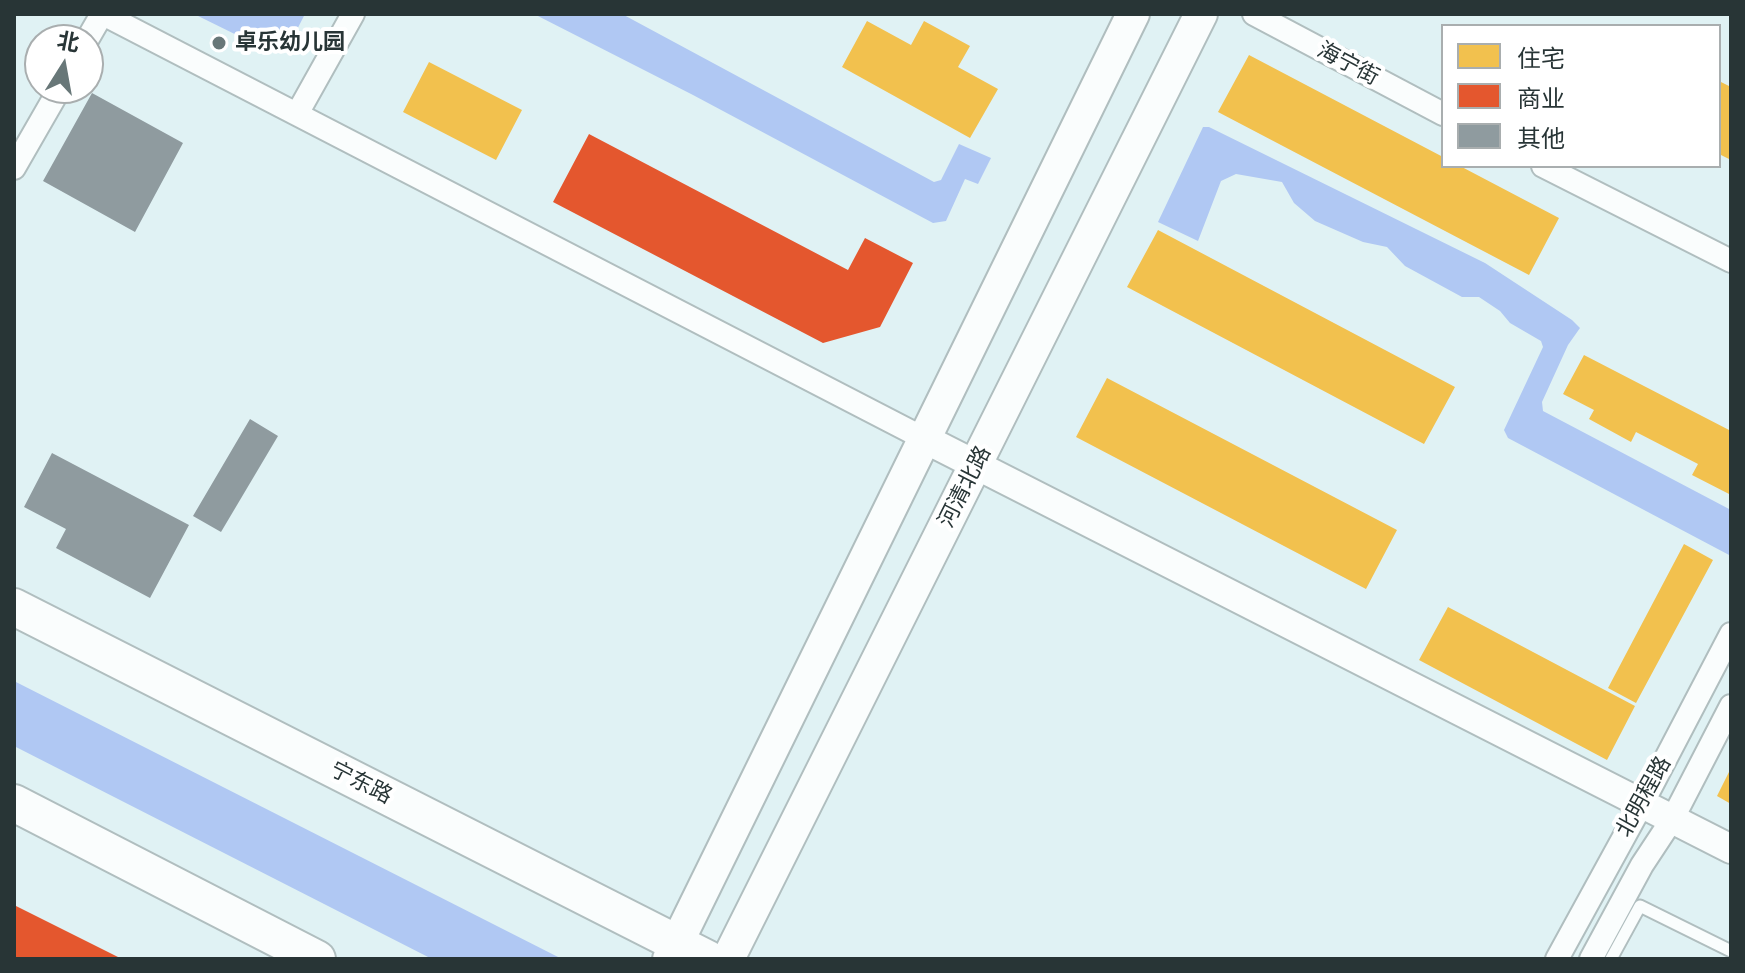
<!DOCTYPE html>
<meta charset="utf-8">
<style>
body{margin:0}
#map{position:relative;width:1745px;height:973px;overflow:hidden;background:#e0f2f4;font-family:Figtree,"Noto Sans SC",sans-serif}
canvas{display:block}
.frame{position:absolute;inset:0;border:16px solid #283536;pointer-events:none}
.legend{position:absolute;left:1441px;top:24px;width:280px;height:144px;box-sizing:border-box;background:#fff;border:2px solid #a9aeaf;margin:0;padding:10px 14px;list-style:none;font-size:24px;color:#283536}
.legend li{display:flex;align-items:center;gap:16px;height:40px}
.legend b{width:40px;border:2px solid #a9aeaf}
.north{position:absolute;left:24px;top:24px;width:80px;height:80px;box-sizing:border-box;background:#fff;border:2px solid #a9aeaf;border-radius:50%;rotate:11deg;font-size:22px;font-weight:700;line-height:32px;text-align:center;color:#283536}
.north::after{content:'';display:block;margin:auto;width:28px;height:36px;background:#687778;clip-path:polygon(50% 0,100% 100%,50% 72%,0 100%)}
</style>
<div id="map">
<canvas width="1745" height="973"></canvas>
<div class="frame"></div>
<ul class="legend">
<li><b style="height:22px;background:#f2c14e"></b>住宅</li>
<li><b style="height:22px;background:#e4572e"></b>商业</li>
<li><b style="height:22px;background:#8f9b9f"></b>其他</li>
</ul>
<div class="north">北</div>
</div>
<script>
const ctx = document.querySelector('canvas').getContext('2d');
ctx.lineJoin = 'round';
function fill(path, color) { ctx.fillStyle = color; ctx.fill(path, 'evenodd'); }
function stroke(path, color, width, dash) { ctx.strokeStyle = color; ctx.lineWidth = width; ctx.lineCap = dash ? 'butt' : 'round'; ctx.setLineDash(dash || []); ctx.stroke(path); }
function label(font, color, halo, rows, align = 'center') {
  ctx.font = font + ' Figtree,"Noto Sans SC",sans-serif'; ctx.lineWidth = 8; ctx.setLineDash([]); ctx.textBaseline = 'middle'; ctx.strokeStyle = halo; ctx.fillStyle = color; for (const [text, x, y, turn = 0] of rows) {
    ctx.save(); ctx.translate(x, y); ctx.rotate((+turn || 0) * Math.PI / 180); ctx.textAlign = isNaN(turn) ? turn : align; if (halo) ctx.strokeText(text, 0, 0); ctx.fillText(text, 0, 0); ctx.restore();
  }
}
fill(new Path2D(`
 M 194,14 L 305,14 L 289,45 L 268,47 L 259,46 Z
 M 534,14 L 622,14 L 934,182 L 941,180 L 959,144 L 991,158 L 978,184 L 965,179 L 946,221 L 933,223 L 693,95 Z
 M 1203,127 L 1209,127 L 1485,263 L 1572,320 L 1580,328 L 1568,345 L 1542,402 L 1543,411 L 1731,510 L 1731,556 L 1508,438 L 1504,430 L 1543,347 L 1541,341 L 1510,323 L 1500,311 L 1479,297 L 1462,297 L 1405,266 L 1387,247 L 1363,242 L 1315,221 L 1294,203 L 1282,182 L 1236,174 L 1221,181 L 1198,241 L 1158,222 Z
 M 14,681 L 562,959 L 432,959 L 14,746 Z`), '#b0c8f3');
fill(new Path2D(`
 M 867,21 L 911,45 L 924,21 L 970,46 L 958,67 L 998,89 L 970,138 L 842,67 Z
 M 1249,55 L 1443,157 L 1443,166 L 1460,166 L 1559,218 L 1529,275 L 1218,112 Z
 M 429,62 L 522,110 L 496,160 L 403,112 Z
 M 1719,81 L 1731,87 L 1731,160 L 1719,154 Z
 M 591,148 L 685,197 L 659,247 L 565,199 Z
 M 1158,230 L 1455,387 L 1424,444 L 1127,287 Z
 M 756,236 L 849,284 L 823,334 L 730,286 Z
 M 1584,355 L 1731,431 L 1731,495 L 1692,475 L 1698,464 L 1636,432 L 1631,442 L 1589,419 L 1594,410 L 1563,394 Z
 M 1107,378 L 1397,530 L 1366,589 L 1076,437 Z
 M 1684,544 L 1713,560 L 1636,703 L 1608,688 Z
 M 1448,607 L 1635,706 L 1607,760 L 1419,660 Z
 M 1731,768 L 1731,804 L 1717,796 Z`), '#f2c14e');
fill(new Path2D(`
 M 589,134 L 848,270 L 865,238 L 913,263 L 880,327 L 823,343 L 553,202 Z
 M 14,905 L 122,959 L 14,959 Z`), '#e4572e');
fill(new Path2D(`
 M 92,93 L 183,143 L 135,232 L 43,181 Z
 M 250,419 L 278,436 L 221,532 L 193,516 Z
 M 52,453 L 189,525 L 150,598 L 56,548 L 66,529 L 24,507 Z`), '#8f9b9f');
const service = new Path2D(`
 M 1611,959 L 1640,906 L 1731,951`);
const minor = new Path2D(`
 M 103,14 L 925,439
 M 1254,14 L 1443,114
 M 87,40 L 102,14
 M 297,114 L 353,14
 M 1543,166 L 1731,261
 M 14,168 L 60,88
 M 1557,959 L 1642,804 L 1731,634
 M 1591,959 L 1642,865 L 1673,818 L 1731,706`);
const tertiary = new Path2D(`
 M 925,439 L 1731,849`);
const secondary = new Path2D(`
 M 669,959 L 1133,14
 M 728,959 L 1201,14`);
const primary = new Path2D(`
 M 14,607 L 708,959
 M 14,803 L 317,959`);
stroke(service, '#b0bebf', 15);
stroke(minor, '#b0bebf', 26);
stroke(tertiary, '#b0bebf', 32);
stroke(secondary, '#b0bebf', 36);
stroke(primary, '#b0bebf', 40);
stroke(service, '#fafdfd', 11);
stroke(minor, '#fafdfd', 22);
stroke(tertiary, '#fafdfd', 28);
stroke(secondary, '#fafdfd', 32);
stroke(primary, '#fafdfd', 36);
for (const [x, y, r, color] of [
 [219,43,8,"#687778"]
]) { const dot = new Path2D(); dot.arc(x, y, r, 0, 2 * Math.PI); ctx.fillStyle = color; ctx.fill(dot); stroke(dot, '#fff', 3); }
label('bold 22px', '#283536', '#fff', [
 ["卓乐幼儿园",235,43]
], 'left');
label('22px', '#283536', '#fff', [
 ["海宁街",1348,64,28],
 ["河清北路",965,487,-63],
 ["宁东路",361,783,27],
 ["北明程路",1644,797,-61]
]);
</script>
